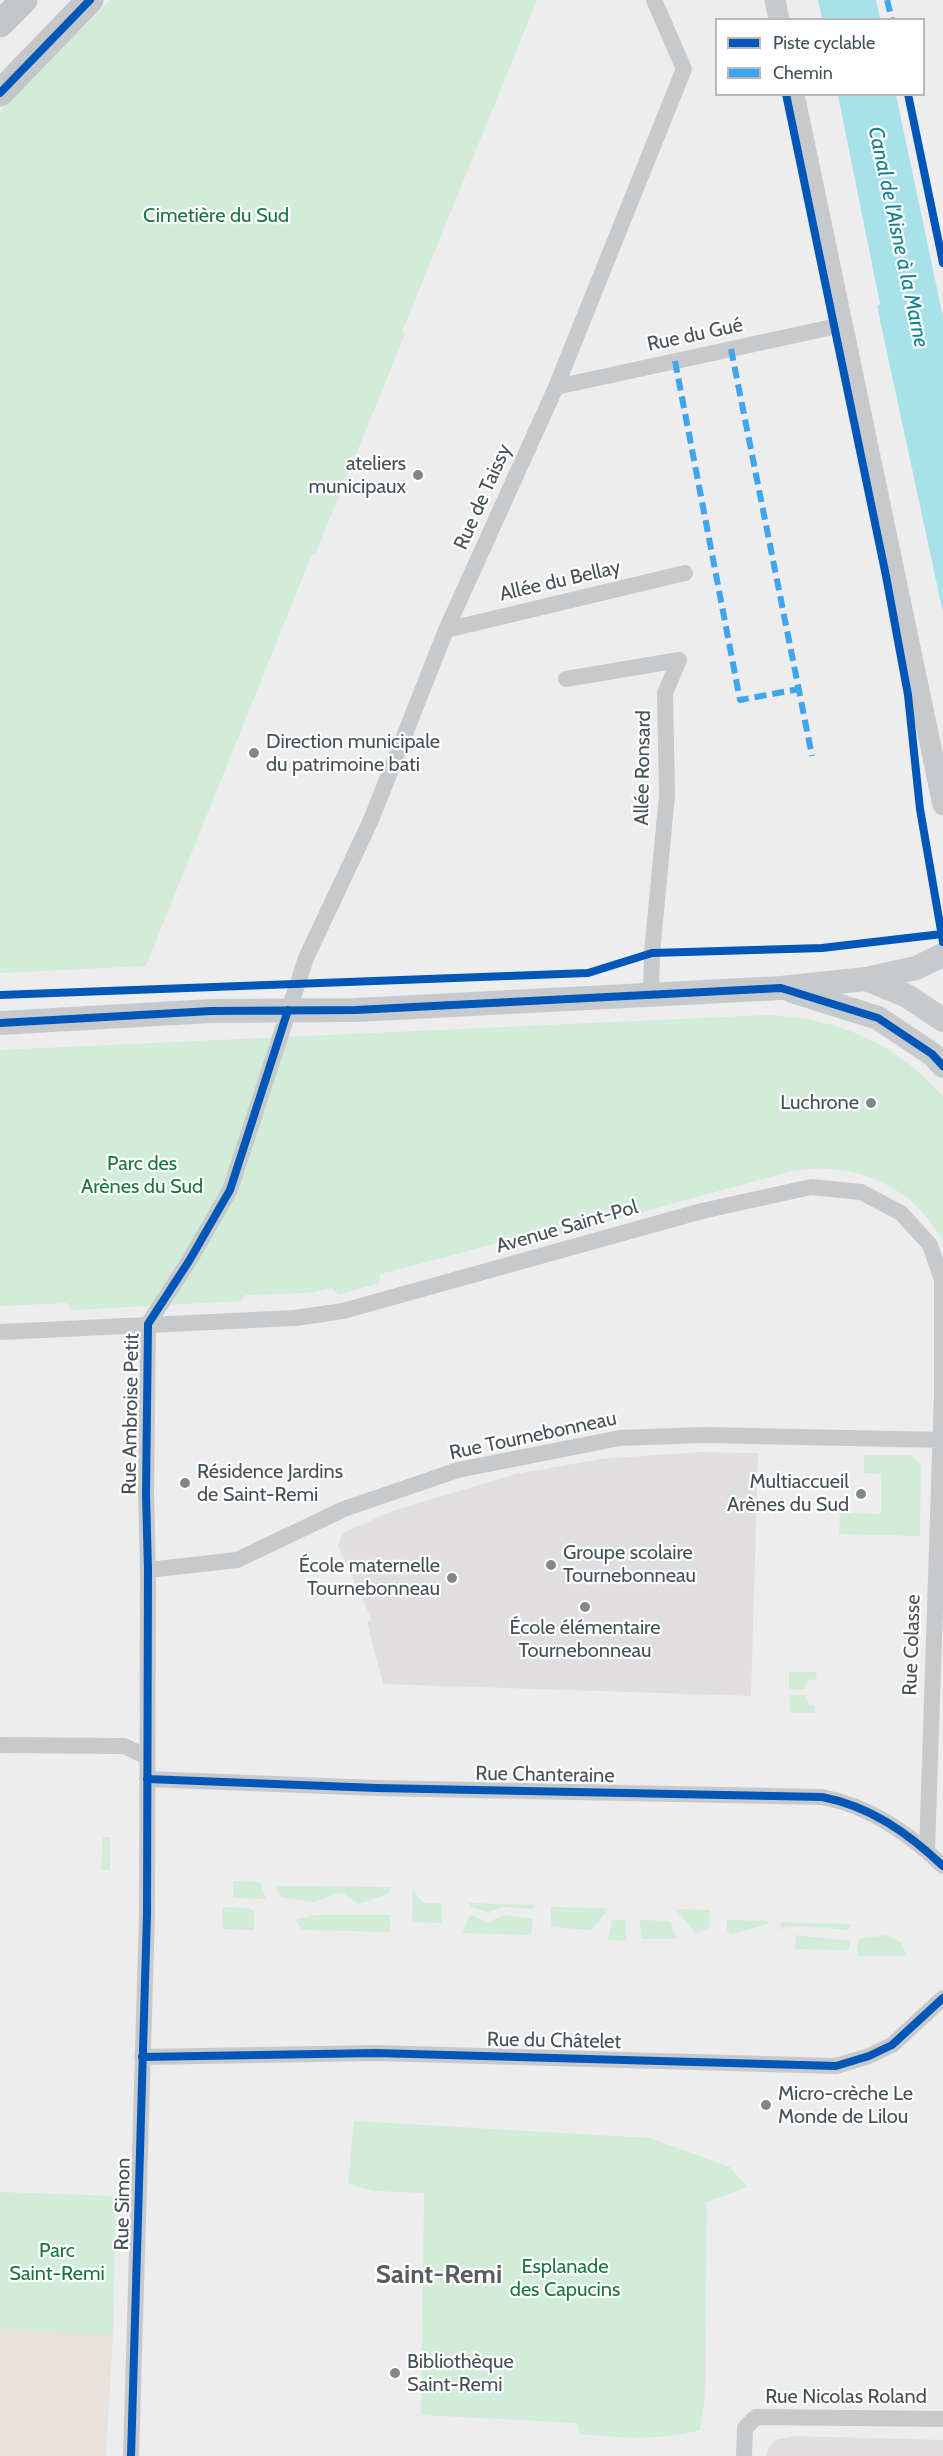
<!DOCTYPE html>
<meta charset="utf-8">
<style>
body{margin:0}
#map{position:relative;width:943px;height:2456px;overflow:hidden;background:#eeeded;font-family:Cabin,sans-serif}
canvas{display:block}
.legend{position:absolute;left:715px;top:18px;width:210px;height:78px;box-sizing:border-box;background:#fff;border:2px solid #b5b9bc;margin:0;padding:8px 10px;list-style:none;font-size:18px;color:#455158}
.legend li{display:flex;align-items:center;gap:12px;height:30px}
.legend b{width:30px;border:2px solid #b5b9bc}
</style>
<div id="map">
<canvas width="943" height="2456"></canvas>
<ul class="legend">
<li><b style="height:8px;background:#0057b8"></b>Piste cyclable</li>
<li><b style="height:8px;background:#3fa5ed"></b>Chemin</li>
</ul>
</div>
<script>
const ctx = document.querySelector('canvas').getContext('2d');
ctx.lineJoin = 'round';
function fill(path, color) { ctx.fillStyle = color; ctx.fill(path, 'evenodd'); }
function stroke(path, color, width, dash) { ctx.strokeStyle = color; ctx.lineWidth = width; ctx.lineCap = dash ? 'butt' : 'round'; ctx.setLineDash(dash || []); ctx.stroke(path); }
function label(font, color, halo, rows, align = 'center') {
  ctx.font = font + ' Cabin,sans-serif'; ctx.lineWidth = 4.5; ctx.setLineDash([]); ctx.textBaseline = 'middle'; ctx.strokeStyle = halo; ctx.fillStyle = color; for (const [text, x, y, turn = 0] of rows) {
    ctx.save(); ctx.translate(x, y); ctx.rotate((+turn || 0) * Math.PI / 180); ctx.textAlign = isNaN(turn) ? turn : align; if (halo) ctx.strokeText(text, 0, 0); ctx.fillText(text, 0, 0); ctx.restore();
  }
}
fill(new Path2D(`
 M 0,2328 L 113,2335 L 106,2456 L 0,2456 Z`), '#e7e3dc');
fill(new Path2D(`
 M 700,1452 L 758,1453 L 751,1696 L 383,1684 L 367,1622 L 372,1620 L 338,1546 L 343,1533 L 392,1511 L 516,1474 L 601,1459 Z
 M 795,2436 L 943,2440 L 943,2456 L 766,2456 L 769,2447 L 775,2440 Z`), '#e0dede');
fill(new Path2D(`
 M 110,0 L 537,0 L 402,332 L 405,334 L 315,555 L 312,554 L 146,966 L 0,973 L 0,111 Z
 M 767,1015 C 835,1017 899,1044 943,1097 L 943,1242 C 914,1186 854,1160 792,1171 L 517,1246 L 510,1240 L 380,1274 L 379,1283 L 338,1295 L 332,1288 L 307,1293 L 245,1295 L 242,1301 L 72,1310 L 67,1303 L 0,1306 L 0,1050 Z
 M 864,1455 L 912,1455 L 921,1466 L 920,1536 L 839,1534 L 840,1513 L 881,1514 L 881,1474 L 864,1473 Z
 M 816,1672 L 817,1679 L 809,1680 L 803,1690 L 789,1689 L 789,1672 Z
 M 789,1695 L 805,1695 L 809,1704 L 815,1706 L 815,1713 L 790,1713 Z
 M 103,1837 L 110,1837 L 110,1870 L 101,1870 Z
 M 233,1881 L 260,1882 L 266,1899 L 233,1898 Z
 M 275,1886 L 390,1887 L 388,1894 L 358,1904 L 342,1892 L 314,1902 L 281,1897 Z
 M 413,1890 L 423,1903 L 442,1903 L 442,1923 L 412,1922 Z
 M 468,1903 L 535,1905 L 533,1909 L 504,1907 L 488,1912 L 470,1907 Z
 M 223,1907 L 248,1908 L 254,1911 L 254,1930 L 222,1929 Z
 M 551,1907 L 609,1908 L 592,1930 L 551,1927 Z
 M 675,1909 L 710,1910 L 709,1928 L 697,1934 Z
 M 316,1915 L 390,1915 L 390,1932 L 302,1930 L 295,1920 Z
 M 470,1915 L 488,1922 L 504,1915 L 533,1919 L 531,1935 L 462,1933 Z
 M 612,1920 L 626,1920 L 626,1941 L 608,1940 Z
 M 640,1920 L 670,1921 L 677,1939 L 641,1939 Z
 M 727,1920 L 767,1921 L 769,1924 L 732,1934 L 727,1931 Z
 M 781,1922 L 851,1924 L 847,1930 L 801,1926 L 780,1929 Z
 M 796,1935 L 850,1941 L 849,1950 L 795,1949 Z
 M 887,1935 L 902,1943 L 906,1956 L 857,1956 L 858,1939 Z
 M 354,2121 L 650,2138 L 730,2167 L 747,2187 L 707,2202 L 705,2397 L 700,2430 C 658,2441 623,2438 580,2434 L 577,2423 L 421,2415 L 424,2193 L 373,2191 L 348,2184 Z
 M 0,2192 L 116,2196 L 113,2335 L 0,2328 Z`), '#d1ecd9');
fill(new Path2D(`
 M 818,0 L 876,0 L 880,19 L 822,19 Z
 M 838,95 L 896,95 L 943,317 L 943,613 L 877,306 L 880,304 Z`), '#a7e2ea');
stroke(new Path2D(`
 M 556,387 L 842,325
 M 446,630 L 685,573
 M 566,679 L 679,660 L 665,693 L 667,795 L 652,953 L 651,993
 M 0,1332 L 295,1318 L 343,1311 L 702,1211 L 811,1187 L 861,1192 L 901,1213 L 930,1245 L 942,1280 L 942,1395 L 927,1851
 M 148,1570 L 237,1560 L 344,1509 L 458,1470 L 620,1438 L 704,1435 L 943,1440
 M 0,1745 L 124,1746 L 147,1757
 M 147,1779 L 377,1788 L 822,1797 C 870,1806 908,1833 943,1866
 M 142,2057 L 376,2053 L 836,2066 L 869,2056 L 892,2045 L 943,1998
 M 131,2456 L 147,1914 L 148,1570 L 146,1494 L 148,1324 L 189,1261 L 230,1190 L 306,958 L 371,820 L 446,630 L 556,387 L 684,69 L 654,0
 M 744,2456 L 745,2428 L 756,2417 L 943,2419`), '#c7c9cb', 16);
stroke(new Path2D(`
 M 775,0 L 779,20
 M 794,94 L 943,805`), '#c7c9cb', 21);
stroke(new Path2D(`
 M 866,979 L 916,968 L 943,955
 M 792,991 L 878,1018 L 932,1054 L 943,1066
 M 0,1023 L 211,1011 L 356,1010 L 781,988 L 866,979 L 907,996 L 943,1020`), '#c7cacd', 24);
stroke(new Path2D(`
 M 0,24 L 24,0
 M 0,93 L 90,0`), '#c3c7ca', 27);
stroke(new Path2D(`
 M 887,0 L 892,20
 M 731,349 L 812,756
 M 675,361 L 740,700 L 799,689`), '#3fa5ed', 6, [12, 6]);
stroke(new Path2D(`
 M 0,93 L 90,0
 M 786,94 L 886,576 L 908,695 L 920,809 L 943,942
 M 908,94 L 943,263
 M 0,995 L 588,973 L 652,953 L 822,948 L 942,934
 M 0,1023 L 211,1011 L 356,1010 L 781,988 L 878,1018 L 932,1054 L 943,1066
 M 147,1779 L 377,1788 L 822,1797 C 870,1806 908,1833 943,1866
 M 142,2057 L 376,2053 L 836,2066 L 869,2056 L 892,2045 L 943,1998
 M 131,2456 L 147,1914 L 148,1570 L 146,1494 L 148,1324 L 189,1261 L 230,1190 L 288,1010`), '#0057b8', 8);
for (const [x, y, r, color] of [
 [418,475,6,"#80888c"],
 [254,753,6,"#80888c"],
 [871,1103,6,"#80888c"],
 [185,1483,6,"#80888c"],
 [861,1494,6,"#80888c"],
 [551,1565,6,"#80888c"],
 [452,1578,6,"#80888c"],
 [585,1607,6,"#80888c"],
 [766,2105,6,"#80888c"],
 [395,2373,6,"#80888c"]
]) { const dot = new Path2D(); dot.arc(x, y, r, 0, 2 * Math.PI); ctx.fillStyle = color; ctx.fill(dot); stroke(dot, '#fff', 2); }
label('20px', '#19763f', '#fff', [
 ["Cimetière du Sud",216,216],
 ["Parc des",142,1164],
 ["Arènes du Sud",142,1187],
 ["Parc",57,2251],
 ["Saint-Remi",57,2274],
 ["Esplanade",565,2267],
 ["des Capucins",565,2290]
]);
label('20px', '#455158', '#fff', [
 ["Rue du Gué",695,335,-12],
 ["Rue de Taissy",483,497,-66],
 ["Allée du Bellay",560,581,-13],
 ["Allée Ronsard",643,768,-89],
 ["Avenue Saint-Pol",567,1227,-16],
 ["Rue Ambroise Petit",131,1414,-89],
 ["Rue Tournebonneau",533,1436,-12],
 ["Rue Colasse",912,1645,-88],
 ["Rue Chanteraine",545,1775,1],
 ["Rue du Châtelet",554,2041,1],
 ["Rue Simon",123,2204,-89],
 ["Rue Nicolas Roland",846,2397]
]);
label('20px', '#455158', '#fff', [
 ["ateliers",406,464,"right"],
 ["municipaux",406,487,"right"],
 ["Direction municipale",266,742],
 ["du patrimoine bati",266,765],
 ["Luchrone",859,1103,"right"],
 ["Résidence Jardins",197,1472],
 ["de Saint-Remi",197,1495],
 ["Multiaccueil",849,1482,"right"],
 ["Arènes du Sud",849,1505,"right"],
 ["Groupe scolaire",563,1553],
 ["Tournebonneau",563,1576],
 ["École maternelle",440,1566,"right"],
 ["Tournebonneau",440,1589,"right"],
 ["École élémentaire",585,1628,"center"],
 ["Tournebonneau",585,1651,"center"],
 ["Micro-crèche Le",778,2094],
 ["Monde de Lilou",778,2117],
 ["Bibliothèque",407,2362],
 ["Saint-Remi",407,2385]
], 'left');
label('italic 21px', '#118292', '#fff', [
 ["Canal de l'Aisne à la Marne",898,237,78]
]);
label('bold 26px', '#595d61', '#fff', [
 ["Saint-Remi",439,2275]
]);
</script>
